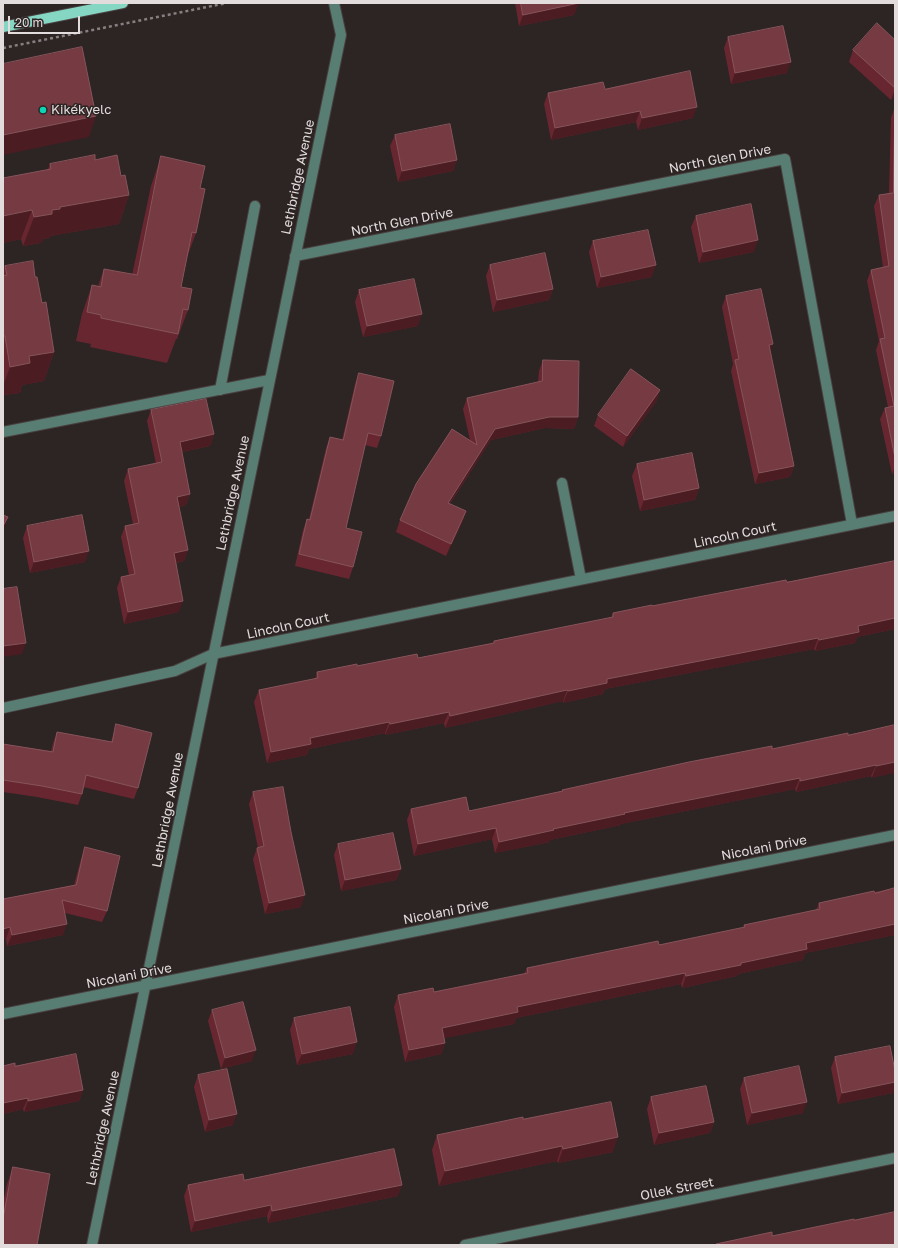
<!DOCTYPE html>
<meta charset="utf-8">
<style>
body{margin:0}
#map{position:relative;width:898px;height:1248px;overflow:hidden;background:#2d2424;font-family:"Golos Text",sans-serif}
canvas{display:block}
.frame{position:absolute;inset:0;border:4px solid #e2dcdc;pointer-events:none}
.scale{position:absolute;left:8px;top:16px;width:72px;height:18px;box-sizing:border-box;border:2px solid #e2dcdc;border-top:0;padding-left:5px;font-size:12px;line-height:14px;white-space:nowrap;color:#e2dcdc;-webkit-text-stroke:3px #2d2424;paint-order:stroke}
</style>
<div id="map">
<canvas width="898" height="1248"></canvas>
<div class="frame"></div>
<div class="scale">20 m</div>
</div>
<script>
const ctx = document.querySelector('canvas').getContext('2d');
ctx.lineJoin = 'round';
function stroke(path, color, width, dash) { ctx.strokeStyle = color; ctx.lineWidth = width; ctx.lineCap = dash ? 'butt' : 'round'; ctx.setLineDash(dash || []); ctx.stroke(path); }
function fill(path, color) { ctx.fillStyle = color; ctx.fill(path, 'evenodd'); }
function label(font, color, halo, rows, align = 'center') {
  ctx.font = font + ' "Golos Text",sans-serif'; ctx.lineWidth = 3; ctx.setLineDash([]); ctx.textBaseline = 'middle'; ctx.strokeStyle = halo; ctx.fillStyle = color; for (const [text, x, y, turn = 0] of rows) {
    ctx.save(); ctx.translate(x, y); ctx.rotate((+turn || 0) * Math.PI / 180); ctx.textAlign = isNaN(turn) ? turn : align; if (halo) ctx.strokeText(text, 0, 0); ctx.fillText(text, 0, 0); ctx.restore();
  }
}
const minor = new Path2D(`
 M 295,256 L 785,159 L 852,524
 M 220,390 L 255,206
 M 3,432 L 269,380
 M 562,483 L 581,579
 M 3,708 L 175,671 L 213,654 L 895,516
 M 3,1014 L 895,835
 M 92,1245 L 341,35 L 334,3
 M 465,1245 L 895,1158`);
const major = new Path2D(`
 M 3,27 L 123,3`);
stroke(minor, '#4a4141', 12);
stroke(major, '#4a4141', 12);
stroke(new Path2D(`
 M 3,48 L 227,3`), '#878080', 2.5, [3, 3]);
stroke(minor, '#587e74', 10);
stroke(major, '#85d7c3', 10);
fill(new Path2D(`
 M 515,3 L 578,3 L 574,15 L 519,26 Z
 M 728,37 L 787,73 L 731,84 L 724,48 Z
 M 895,40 L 895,95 L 891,100 L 849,62 L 853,50 Z
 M 605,89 L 693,118 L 638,130 L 636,122 L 551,140 L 544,104 L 548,93 Z
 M 895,106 L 895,474 L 892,474 L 880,419 L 885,408 L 888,407 L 876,350 L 879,341 L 867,281 L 871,270 L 883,267 L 874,206 L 879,195 L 889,193 L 891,118 Z
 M 395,135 L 457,160 L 453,171 L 398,182 L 390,146 Z
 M 161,156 L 200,188 L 196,233 L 186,260 L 181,287 L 188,310 L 177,339 L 176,339 L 167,363 L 90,347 L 91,344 L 76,341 L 82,314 L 92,285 L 98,286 L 104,269 L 132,275 L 151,186 Z
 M 95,160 L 121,176 L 129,195 L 119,224 L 50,236 L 50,238 L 43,239 L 41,243 L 23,246 L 21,239 L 3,243 L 48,169 L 50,164 Z
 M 696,216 L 754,252 L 699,263 L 691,227 Z
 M 593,241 L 652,277 L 597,288 L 589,252 Z
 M 490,265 L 553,289 L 549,300 L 493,312 L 486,276 Z
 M 5,266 L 35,277 L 54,352 L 44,381 L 22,385 L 20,393 L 3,395 L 3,272 Z
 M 359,290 L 418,326 L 363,337 L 355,302 Z
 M 726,296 L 770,351 L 794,466 L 790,477 L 755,484 L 731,371 L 733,364 L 722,307 Z
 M 543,360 L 578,417 L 574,429 L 545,428 L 491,440 L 450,504 L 466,511 L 462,523 L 446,556 L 396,532 L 400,520 L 470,440 L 463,409 L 467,398 L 538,382 L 539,371 Z
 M 359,373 L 381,436 L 377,448 L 365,445 L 346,528 L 353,567 L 349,579 L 295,566 L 303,530 L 307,519 L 309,519 L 326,448 L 330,437 L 342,440 L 355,384 Z
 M 660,390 L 656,402 L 623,447 L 594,426 L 598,415 Z
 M 151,410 L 214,434 L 210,446 L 182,452 L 190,494 L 186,505 L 179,507 L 188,550 L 184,561 L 176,563 L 179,612 L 124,624 L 117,588 L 121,577 L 129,575 L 121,537 L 125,526 L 133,524 L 124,481 L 128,469 L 156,464 L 147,421 Z
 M 637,464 L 699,488 L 695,500 L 640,511 L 632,476 Z
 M 27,526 L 85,562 L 30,573 L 23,538 Z
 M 895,561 L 895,629 L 857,637 L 855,643 L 815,651 L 814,649 L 605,689 L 603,694 L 563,703 L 563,701 L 445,728 L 444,723 L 385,735 L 385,733 L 309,749 L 307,755 L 267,763 L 254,702 L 259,690 L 315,679 L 317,672 L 418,658 L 493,643 L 494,641 L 611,618 L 613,613 L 787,582 Z
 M 116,724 L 138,788 L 134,799 L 83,787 L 82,794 L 78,805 L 37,797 L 3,792 L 3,744 L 51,751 L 53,743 L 57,732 L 111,742 Z
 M 895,725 L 872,778 L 871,776 L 796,792 L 795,789 L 621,824 L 621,825 L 550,840 L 550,842 L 495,853 L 492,839 L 414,856 L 407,820 L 411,809 L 469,811 L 562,791 L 562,790 L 848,735 Z
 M 253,792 L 301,907 L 265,914 L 253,859 L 257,848 L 258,848 L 249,804 Z
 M 338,844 L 401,869 L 396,880 L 341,891 L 334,855 Z
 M 85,847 L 107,911 L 102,922 L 65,913 L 63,935 L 7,946 L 6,939 L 3,939 L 3,899 L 74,885 L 81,859 Z
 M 895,888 L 895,935 L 805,953 L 803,960 L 738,974 L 737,976 L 682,988 L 681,984 L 516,1018 L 514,1024 L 444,1038 L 445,1043 L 441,1054 L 405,1062 L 394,1007 L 398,995 L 434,992 L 524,974 L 527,968 L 659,945 L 743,928 L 744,925 L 816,910 L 819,903 Z
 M 212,1010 L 252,1061 L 221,1069 L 208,1021 Z
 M 294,1018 L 353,1054 L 297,1065 L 290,1030 Z
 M 835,1057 L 893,1093 L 838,1104 L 831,1068 Z
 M 3,1066 L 15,1066 L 83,1090 L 79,1101 L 24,1112 L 23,1109 L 3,1114 Z
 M 198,1075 L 233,1125 L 205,1132 L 194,1087 Z
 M 744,1078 L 803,1113 L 747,1125 L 740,1089 Z
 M 651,1097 L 714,1122 L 710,1133 L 654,1145 L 647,1109 Z
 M 523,1119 L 613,1152 L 558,1163 L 557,1161 L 439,1186 L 432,1150 L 437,1135 Z
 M 13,1167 L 3,1245 L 3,1204 L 7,1184 Z
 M 244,1180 L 398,1196 L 268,1223 L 267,1216 L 191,1232 L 184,1196 L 188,1185 Z`), '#682730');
fill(new Path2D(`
 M 579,3 L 574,15 L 519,26 L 523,15 Z
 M 791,62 L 787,73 L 731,84 L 735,73 Z
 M 895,88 L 895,95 L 891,100 Z
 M 697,107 L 693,118 L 638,130 L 642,118 Z
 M 640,111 L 636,122 L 551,140 L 555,128 Z
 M 96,116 L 89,137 L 3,155 L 3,135 Z
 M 457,160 L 453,171 L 398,182 L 402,171 Z
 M 129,195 L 119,224 L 50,236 L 50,238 L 43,239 L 41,243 L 23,246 L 34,217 L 60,207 Z
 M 32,210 L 21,239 L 3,243 L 3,216 Z
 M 758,240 L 754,252 L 699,263 L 703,252 Z
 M 656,265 L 652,277 L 597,288 L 601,277 Z
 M 553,289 L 549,300 L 493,312 L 497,300 Z
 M 422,314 L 418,326 L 363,337 L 367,326 Z
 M 773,344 L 769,355 L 769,345 Z
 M 54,352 L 44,381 L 22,385 L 20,393 L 3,395 L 3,386 L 10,367 L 29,356 Z
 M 660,390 L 656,402 L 623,447 L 627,436 Z
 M 549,417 L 578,417 L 574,429 L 545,428 L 491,440 L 443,514 L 448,503 L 495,429 Z
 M 214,434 L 210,446 L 176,453 L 180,442 Z
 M 794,466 L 790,477 L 755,484 L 759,473 Z
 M 895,466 L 895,474 L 892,474 Z
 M 699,488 L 695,500 L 640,511 L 644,500 Z
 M 190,494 L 186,505 L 172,508 L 177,497 Z
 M 466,511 L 462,523 L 446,556 L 451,544 Z
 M 8,517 L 4,528 L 3,529 L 3,526 Z
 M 188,550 L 184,561 L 169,564 L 174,553 Z
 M 89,551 L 85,562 L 30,573 L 34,562 Z
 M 183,601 L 179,612 L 124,624 L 128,612 Z
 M 895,618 L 895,629 L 857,637 L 855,643 L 815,651 L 819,640 L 858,626 Z
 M 818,638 L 814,649 L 605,689 L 603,694 L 563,703 L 568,691 L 607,679 Z
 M 26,643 L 22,654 L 3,657 L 3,646 Z
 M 567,690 L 563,701 L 445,728 L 450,716 Z
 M 449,712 L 444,723 L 385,735 L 390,724 Z
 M 389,722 L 385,733 L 309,749 L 307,755 L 267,763 L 271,752 L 310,738 Z
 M 895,762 L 895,773 L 872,778 L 876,766 Z
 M 876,765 L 871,776 L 796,792 L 800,781 Z
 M 800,778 L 795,789 L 621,824 L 621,825 L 550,840 L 550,842 L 495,853 L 499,842 L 624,813 Z
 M 496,828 L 492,839 L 414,856 L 418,844 Z
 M 401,869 L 396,880 L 341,891 L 345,880 Z
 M 305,895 L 301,907 L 265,914 L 269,903 Z
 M 67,924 L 63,935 L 7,946 L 12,935 Z
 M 895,924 L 895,935 L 805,953 L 803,960 L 738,974 L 737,976 L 682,988 L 686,976 L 741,963 L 806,943 Z
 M 10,927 L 6,939 L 3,939 L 3,929 Z
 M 685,973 L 681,984 L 516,1018 L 514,1024 L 437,1040 L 442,1028 L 517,1007 Z
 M 357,1042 L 353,1054 L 297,1065 L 302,1054 Z
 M 445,1043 L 441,1054 L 405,1062 L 409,1050 Z
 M 256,1050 L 252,1061 L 221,1069 L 225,1058 Z
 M 895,1082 L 895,1087 L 893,1093 L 838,1104 L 842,1093 Z
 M 83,1090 L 79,1101 L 24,1112 L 28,1101 Z
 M 28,1098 L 23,1109 L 3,1114 L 3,1103 Z
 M 807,1102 L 803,1113 L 747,1125 L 752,1113 Z
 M 237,1114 L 233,1125 L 205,1132 L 209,1120 Z
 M 714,1122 L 710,1133 L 654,1145 L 659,1133 Z
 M 618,1137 L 613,1152 L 558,1163 L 563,1149 Z
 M 562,1146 L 557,1161 L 439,1186 L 445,1171 Z
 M 402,1185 L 398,1196 L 268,1223 L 272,1211 Z
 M 271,1205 L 267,1216 L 191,1232 L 195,1221 Z`), '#4b1d23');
const building = new Path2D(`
 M 521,3 L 579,3 L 523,15 Z
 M 877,23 L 895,40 L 895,88 L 853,50 Z
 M 783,26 L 791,62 L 735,73 L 728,37 Z
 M 82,47 L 96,116 L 3,135 L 3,64 Z
 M 690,71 L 697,107 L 642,118 L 640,111 L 555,128 L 548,93 L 603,82 L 605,89 Z
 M 895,106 L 895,458 L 885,408 L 894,406 L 880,339 L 885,338 L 871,270 L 889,266 L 879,195 L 893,193 Z
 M 450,124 L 457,160 L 402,171 L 395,135 Z
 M 95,155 L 95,160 L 117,155 L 121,176 L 125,175 L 129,195 L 60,207 L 60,209 L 52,210 L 52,214 L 34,217 L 32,210 L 3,216 L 3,178 L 51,169 L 50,164 Z
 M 161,156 L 205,166 L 200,188 L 205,189 L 196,233 L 192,232 L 181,287 L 192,289 L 188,310 L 183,309 L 178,334 L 101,318 L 101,315 L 87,312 L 92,285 L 101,287 L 104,269 L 137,275 Z
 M 751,204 L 758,240 L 703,252 L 696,216 Z
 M 648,230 L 656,265 L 601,277 L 593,241 Z
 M 545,253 L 553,289 L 497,300 L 490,265 Z
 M 33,261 L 35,277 L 37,277 L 42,303 L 46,302 L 54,352 L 29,356 L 30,363 L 10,367 L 5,336 L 3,336 L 3,276 L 7,275 L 5,266 Z
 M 414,279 L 422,314 L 367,326 L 359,290 Z
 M 761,289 L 773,344 L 769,345 L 794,466 L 759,473 L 735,360 L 739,359 L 726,296 Z
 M 543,360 L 579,361 L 578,417 L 549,417 L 495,429 L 448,503 L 466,511 L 451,544 L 400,520 L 416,484 L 452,429 L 477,445 L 467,398 L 542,381 Z
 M 631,369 L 660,390 L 627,436 L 598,415 Z
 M 359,373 L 394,381 L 381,436 L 368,433 L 346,528 L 362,532 L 353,567 L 299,554 L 307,519 L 310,520 L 330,437 L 343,440 Z
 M 206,399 L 214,434 L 180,442 L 190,494 L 177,497 L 188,550 L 174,553 L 183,601 L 128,612 L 121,577 L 135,574 L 125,526 L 139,523 L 128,469 L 162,462 L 151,410 Z
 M 692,453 L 699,488 L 644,500 L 637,464 Z
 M 3,515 L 8,517 L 3,526 Z
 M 82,515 L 89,551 L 34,562 L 27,526 Z
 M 895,561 L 895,618 L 858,626 L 859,632 L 819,640 L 818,638 L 607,679 L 607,683 L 568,691 L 567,690 L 450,716 L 449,712 L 390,724 L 389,722 L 310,738 L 311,744 L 271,752 L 259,690 L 318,678 L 317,672 L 357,664 L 357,666 L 417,654 L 418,658 L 494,643 L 494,641 L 613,617 L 613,613 L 652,605 L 652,606 L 786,580 L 787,582 Z
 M 17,587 L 26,643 L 3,646 L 3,589 Z
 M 116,724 L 152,733 L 138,788 L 86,775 L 82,794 L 42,786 L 3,780 L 3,744 L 53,752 L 57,732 L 112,742 Z
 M 895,725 L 895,762 L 876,766 L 876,765 L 800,781 L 800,778 L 624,813 L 625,814 L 553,829 L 554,830 L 499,842 L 496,828 L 418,844 L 411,809 L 466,797 L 469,811 L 563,791 L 562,790 L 689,762 L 772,746 L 772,749 L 848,733 L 848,735 Z
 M 283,787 L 291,832 L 305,895 L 269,903 L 257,848 L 264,846 L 253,792 Z
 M 393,833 L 401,869 L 345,880 L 338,844 Z
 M 85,847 L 120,856 L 107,911 L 62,900 L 67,924 L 12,935 L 10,927 L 3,929 L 3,899 L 76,885 Z
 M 895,888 L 895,924 L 806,943 L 807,949 L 741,963 L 741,965 L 686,976 L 685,973 L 517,1007 L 518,1012 L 442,1028 L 445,1043 L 409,1050 L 398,995 L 433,988 L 434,992 L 528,973 L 527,968 L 658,941 L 659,945 L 745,927 L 744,925 L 820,909 L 819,903 L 874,891 L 875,893 Z
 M 243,1002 L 256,1050 L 225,1058 L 212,1010 Z
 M 350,1007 L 357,1042 L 302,1054 L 294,1018 Z
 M 890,1046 L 895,1071 L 895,1082 L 842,1093 L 835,1057 Z
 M 76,1054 L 83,1090 L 28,1101 L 28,1098 L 3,1103 L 3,1066 L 15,1063 L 15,1066 Z
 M 799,1066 L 807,1102 L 752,1113 L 744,1078 Z
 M 227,1069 L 237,1114 L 209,1120 L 198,1075 Z
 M 706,1086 L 714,1122 L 659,1133 L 651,1097 Z
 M 611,1102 L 618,1137 L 563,1149 L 562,1146 L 445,1171 L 437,1135 L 523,1117 L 523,1119 Z
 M 394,1149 L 402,1185 L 272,1211 L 271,1205 L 195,1221 L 188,1185 L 243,1174 L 244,1180 Z
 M 13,1167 L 50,1174 L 37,1245 L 3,1245 L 3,1219 Z
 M 895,1212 L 895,1245 L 716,1245 L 716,1244 L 772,1232 L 772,1236 L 854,1219 L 854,1220 Z`);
fill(building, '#753a42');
stroke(building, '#86545a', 1);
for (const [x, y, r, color] of [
 [43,110,4,"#0bd5b5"]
]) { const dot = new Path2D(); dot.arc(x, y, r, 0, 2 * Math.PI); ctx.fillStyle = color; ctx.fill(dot); stroke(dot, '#2d2424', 1.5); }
label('13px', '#e2dcdc', '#2d2424', [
 ["Kikékyelc",51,110]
], 'left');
label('13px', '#e2dcdc', '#2d2424', [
 ["North Glen Drive",720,159,-11],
 ["Lethbridge Avenue",298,177,-78],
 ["North Glen Drive",402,222,-11],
 ["Lethbridge Avenue",233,493,-78],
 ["Lincoln Court",735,535,-12],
 ["Lincoln Court",288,626,-12],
 ["Lethbridge Avenue",168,810,-79],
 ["Nicolani Drive",764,848,-11],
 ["Nicolani Drive",446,912,-11],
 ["Nicolani Drive",129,976,-11],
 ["Lethbridge Avenue",103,1128,-78],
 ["Ollek Street",677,1189,-11]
]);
</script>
